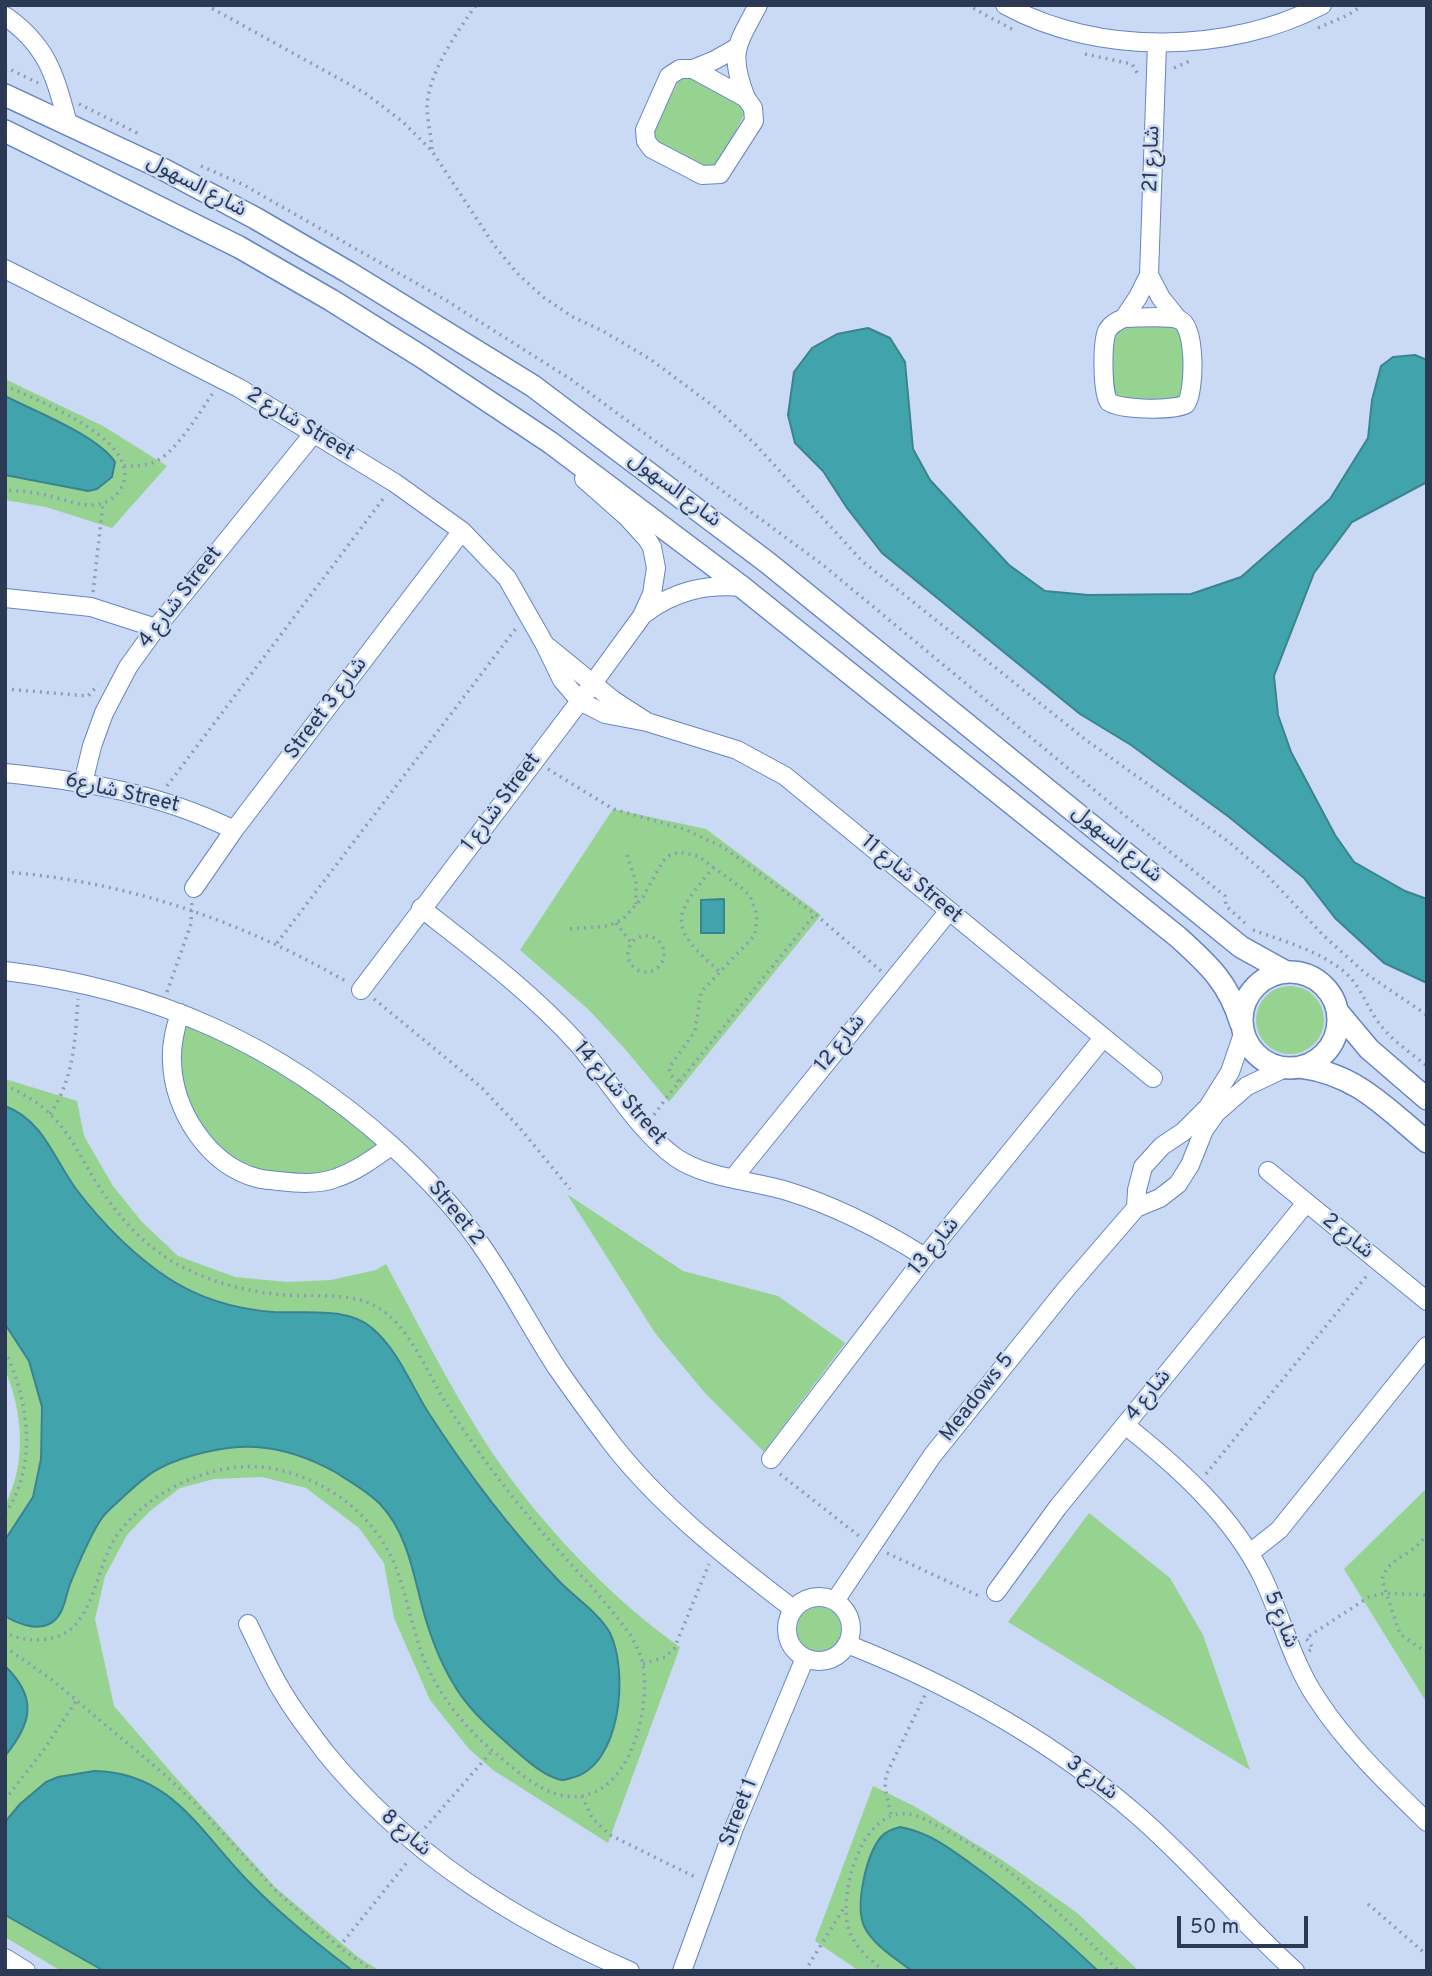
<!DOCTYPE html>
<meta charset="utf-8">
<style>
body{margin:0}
#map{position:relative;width:1432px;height:1976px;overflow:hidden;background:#cad9f4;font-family:Overpass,sans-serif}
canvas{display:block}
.frame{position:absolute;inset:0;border:7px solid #2b3954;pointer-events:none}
.scale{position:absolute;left:1177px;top:1916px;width:131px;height:32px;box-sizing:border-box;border:4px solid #2b3954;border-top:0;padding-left:9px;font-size:21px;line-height:24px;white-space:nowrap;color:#2b3954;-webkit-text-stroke:5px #cad9f4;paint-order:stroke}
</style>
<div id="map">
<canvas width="1432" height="1976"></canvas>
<div class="frame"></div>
<div class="scale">50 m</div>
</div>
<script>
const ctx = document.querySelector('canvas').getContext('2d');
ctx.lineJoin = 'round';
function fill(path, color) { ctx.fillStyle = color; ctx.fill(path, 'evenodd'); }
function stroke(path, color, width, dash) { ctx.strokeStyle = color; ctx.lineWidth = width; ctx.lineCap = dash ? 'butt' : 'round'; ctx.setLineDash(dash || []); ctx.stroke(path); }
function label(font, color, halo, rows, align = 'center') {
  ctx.font = font + ' Overpass,"Noto Sans Arabic",sans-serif'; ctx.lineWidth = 5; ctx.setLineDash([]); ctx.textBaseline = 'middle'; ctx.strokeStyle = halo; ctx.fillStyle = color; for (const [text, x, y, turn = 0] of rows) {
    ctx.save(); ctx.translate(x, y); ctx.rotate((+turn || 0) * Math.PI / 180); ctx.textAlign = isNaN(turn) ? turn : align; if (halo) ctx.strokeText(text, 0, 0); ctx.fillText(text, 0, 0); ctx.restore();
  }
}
fill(new Path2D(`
 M 689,76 L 740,101 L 745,113 L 721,160 C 715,166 710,167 701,166 L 658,142 L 652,131 L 678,82 Z
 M 1174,324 L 1184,333 L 1184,392 L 1178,397 L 1171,400 L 1122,400 L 1111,393 L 1112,332 L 1117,327 Z
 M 5,379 L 103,426 L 167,466 L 112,528 L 46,507 L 5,500 Z
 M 613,809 L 706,829 L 821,915 L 669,1102 L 625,1049 L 589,1010 L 520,950 Z
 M1256 1020a34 34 0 1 1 68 0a34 34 0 1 1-68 0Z
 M 180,1013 L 224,1032 L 391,1146 L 302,1184 L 227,1164 L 175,1084 Z
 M 5,1079 L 77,1101 L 84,1136 L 113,1186 L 142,1222 L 178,1256 L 235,1277 L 287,1282 L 331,1280 L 376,1270 L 386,1264 C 420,1327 452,1392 491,1451 C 539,1522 610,1598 680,1647 L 608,1843 L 493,1770 L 469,1749 L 430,1700 L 394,1618 L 384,1563 L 359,1528 L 306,1488 L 262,1477 L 214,1479 L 180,1488 L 150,1511 L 127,1535 L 105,1576 L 95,1619 L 114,1706 L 170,1771 L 276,1888 L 358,1957 L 380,1971 L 353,1971 L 288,1919 L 251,1885 L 175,1800 L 5,1822 L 5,1505 C 27,1464 23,1411 5,1370 Z
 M 567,1194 L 683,1271 L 778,1296 L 845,1343 L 764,1452 L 705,1393 L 655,1333 Z
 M 1427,1488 L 1427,1703 L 1344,1569 Z
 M 1089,1513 L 1170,1578 L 1203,1635 L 1250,1770 L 1008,1622 Z
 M797 1629a22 22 0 1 1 44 0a22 22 0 1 1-44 0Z
 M 873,1786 L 914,1806 L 1002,1860 L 1076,1912 L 1139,1971 L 1098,1971 L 1043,1919 L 990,1878 L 890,1830 C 868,1846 853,1900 864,1926 C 872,1945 896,1959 912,1971 L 859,1971 L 815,1941 Z
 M 5,1915 L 104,1971 L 61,1971 L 5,1937 Z`), '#96d391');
const water = new Path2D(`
 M 868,328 L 890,338 L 905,362 L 913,449 L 930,480 L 1009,565 L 1045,591 L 1088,595 L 1191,594 L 1241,577 L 1330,499 L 1368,438 L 1372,400 L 1381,366 L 1393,357 L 1415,355 L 1427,360 L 1427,482 L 1352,522 L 1314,573 L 1274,676 L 1278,715 L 1291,752 L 1335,835 L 1354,862 L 1405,891 L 1427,899 L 1427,983 L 1384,963 L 1335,918 L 1304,878 L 1229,817 L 1131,745 L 1080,714 L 882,553 L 847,508 L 823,471 L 795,443 L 788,415 L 794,372 L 812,348 L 837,334 Z
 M 5,396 C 34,411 97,435 115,462 L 112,477 L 97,489 L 88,491 L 5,475 Z
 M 724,899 L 724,933 L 701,933 L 701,900 Z
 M 5,1106 C 43,1120 54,1159 76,1189 C 102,1223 132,1254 168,1278 C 200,1299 235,1309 273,1312 C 304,1314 346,1306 372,1328 C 397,1349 410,1383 428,1412 C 466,1471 510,1529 558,1580 C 574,1597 599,1613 610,1633 C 629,1672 621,1767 571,1778 C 568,1779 565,1780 562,1780 C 543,1777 522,1756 508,1744 C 488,1726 467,1708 453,1683 C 439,1660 429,1632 422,1606 C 413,1571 406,1531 380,1504 C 367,1491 351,1482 335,1472 C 310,1458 285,1449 256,1447 C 227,1445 184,1455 158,1469 C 145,1476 133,1488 122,1498 C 116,1504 107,1511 102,1518 C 91,1533 77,1567 70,1584 C 65,1598 64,1617 49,1624 C 36,1631 16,1623 5,1616 L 5,1540 L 33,1497 L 41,1459 L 42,1407 L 29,1361 L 5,1324 Z
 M 5,1666 C 38,1698 32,1723 5,1756 Z
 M 94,1771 C 173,1772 201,1834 250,1883 C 282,1916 318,1944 353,1971 L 104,1971 L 5,1915 L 5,1822 L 20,1804 L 46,1782 L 58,1777 Z
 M 900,1827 C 928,1832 948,1847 970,1863 C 1016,1896 1057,1932 1098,1971 L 912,1971 C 896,1959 873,1945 864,1926 C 855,1905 866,1855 881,1837 C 886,1831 892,1829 900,1827 Z`);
fill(water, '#41a3ab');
stroke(water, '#3a8391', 2);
const minor = new Path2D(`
 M 1005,5 C 1097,56 1230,54 1322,5
 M 5,16 C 48,46 55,76 68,124
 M 680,69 L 693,69 L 746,98 L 753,108 L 754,121 L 720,174 L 702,175 L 652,149 L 646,141 L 645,130 L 669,76 Z
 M 693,69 L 715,60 L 736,48
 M 746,98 C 728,52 737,45 758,5
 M 5,269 L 239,388 L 395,483 L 462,531 L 507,578 L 544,643 L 562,680 L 580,701 L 605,714 L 647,722
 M 1149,275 L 1161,298 L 1178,319
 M 1124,318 C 1138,318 1169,315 1180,320 C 1196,327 1195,392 1186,404 C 1174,411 1120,410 1109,402 C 1102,392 1102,343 1107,331 C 1111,324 1117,321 1124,318 Z
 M 1124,318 L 1138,297 L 1149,275 L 1157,44
 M 5,598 L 91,607 L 156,628
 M 644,614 C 674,591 705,584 742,587
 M 548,647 L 613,700 L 647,722 L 737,750 L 785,776 L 1153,1078
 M 5,773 C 86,781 161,794 234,830
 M 83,783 L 92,746 L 104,713 L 128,667 L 156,628 L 314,433
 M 194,888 L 234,830 L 462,531
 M 421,908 C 476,951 532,993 578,1044 C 610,1081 636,1128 675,1157 C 707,1179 751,1180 787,1191 C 836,1206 882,1230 925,1257
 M 5,971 C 155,989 278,1044 390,1144 C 422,1173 451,1202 476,1238 C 506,1279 529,1325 557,1368 C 575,1394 594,1420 613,1445 C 664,1510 729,1559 793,1609
 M 361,990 L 580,701 L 642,616 L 652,594 L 656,568 L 652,547 L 647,539 L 627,517 L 584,479
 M 180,1013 C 175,1029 171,1044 172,1061 C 173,1110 208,1165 257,1178 C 264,1180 272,1180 278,1181 C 297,1183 318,1185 336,1178 C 357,1171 374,1158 391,1146
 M 1268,1171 L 1427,1301
 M 734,1177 L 949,911
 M 1136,1208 L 1137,1190 L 1143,1167 L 1162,1146 L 1183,1132 L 1208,1107 L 1230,1072 L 1243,1034
 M 1125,1425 C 1178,1467 1233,1516 1263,1578 C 1282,1618 1292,1662 1317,1699 C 1347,1745 1388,1784 1427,1822
 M 771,1459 L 925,1257 L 1103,1038
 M 1250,1553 L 1279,1530 L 1427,1346
 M 996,1592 L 1058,1507 L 1306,1203
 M787 1629a32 32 0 1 1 64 0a32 32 0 1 1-64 0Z
 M 835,1601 L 932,1456 L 1066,1289 L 1136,1208 L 1160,1198 L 1178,1184 L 1190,1165 L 1204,1130 L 1216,1113 L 1247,1086 L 1285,1068
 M 248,1624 C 259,1646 269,1670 282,1691 C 294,1712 310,1732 325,1752 C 406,1852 512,1920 630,1971
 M 847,1644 C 951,1685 1051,1740 1136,1814 C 1192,1862 1240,1921 1295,1971
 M 5,1958 L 26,1971
 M 682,1971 L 734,1828 L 805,1658`);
const major = new Path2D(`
 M 5,95 L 159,167 L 255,218 L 348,272 L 533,386 L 768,563 L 1241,947 L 1286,972
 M 5,131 L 239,247 L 331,300 L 422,357 L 551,443 L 742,587 L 1178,937 C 1209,965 1229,983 1241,1024
 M1242 1020a48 48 0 1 1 96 0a48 48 0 1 1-96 0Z
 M 1338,1012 L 1369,1049 L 1427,1099
 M 1300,1067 C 1356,1074 1385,1107 1427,1142`);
stroke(minor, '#6585c4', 20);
stroke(major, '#6585c4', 24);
stroke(new Path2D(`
 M 206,5 L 365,93 L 403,122 L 432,151 L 494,245 L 517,273 L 543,297 L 573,317 L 603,331 L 650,359 L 716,408 L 756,445 L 862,561 L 1086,740 L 1229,842 L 1266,874 L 1324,936 L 1365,973 L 1427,1015
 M 967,5 L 1012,29
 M 1318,28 L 1348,15 L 1363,5
 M 1085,54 L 1132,64 L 1139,76
 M 5,67 L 38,83
 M 1174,68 L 1192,60
 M 79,104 L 141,135
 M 432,149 C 431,136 428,123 427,110 C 426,76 457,32 476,5
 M 201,166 L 242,184 L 444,299 L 572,380 L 823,565 L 1128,818 L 1225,896 L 1226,906 L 1245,923
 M 5,385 C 37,401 139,438 123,484 C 118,496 107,504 94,505 C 80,506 67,500 53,497 C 37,492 21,491 5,490
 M 124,466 C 133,466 143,466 152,463 C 175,455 199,413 213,393
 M 93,592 L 103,504
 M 5,689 L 88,696 L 98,685
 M 548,769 L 613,809 L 684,829 L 723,847 L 815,914 L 881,971
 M 167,786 L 386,495
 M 627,855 L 636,882 L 636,904
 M 714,867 C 670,918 669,927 720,972
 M 5,872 C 126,881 242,921 347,982
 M 616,923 L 631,942
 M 570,929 L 608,926 L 623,919 L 643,897 L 663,861 L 670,855 L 679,852 L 698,856 L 743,889 L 750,896 L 757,915 L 755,935 L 701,992 L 695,1031 L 669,1068 L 671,1075 L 679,1082
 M 1253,930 C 1283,941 1317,950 1342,970 C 1361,984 1367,1009 1382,1027 C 1394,1042 1412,1054 1427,1066
 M628 954a18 18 0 1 1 36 0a18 18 0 1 1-36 0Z
 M 277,943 L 517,627
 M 167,992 L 191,924 L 192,902
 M 374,999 L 480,1086 L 519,1127 L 570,1189
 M 5,1085 C 21,1093 37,1101 50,1114 C 69,1132 81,1157 94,1179 C 112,1208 134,1235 161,1254 C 197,1279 243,1292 286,1295 C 315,1297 349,1292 375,1306 C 410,1324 428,1376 449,1408 C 477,1451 507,1492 541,1531 C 571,1565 604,1598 631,1636 C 636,1645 641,1654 643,1665 C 651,1712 628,1805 565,1796 C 539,1792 513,1768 494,1752 C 464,1727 439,1695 424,1659 C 413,1631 408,1602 398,1573 C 378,1517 328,1478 269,1468 C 214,1459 143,1493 114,1540 C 94,1572 93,1635 46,1639 C 31,1641 19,1639 5,1633
 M 50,1114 C 74,1079 75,1040 78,999
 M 654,1115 L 667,1097 L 815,914
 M 5,1351 C 29,1401 38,1466 5,1514
 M 780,1474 L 859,1536
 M 1206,1474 L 1369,1273
 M 1427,1533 C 1416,1555 1387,1557 1382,1580 L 1400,1634 L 1427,1653
 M 887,1553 L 981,1597
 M 5,1647 L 51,1679 L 165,1775 L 194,1802 L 276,1891 L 339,1947 L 373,1971
 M 1309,1651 L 1313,1648 L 1306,1638 L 1369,1597 L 1385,1593 L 1427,1595
 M 643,1664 L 665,1657 L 674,1649 L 709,1564
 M 582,1796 L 592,1818 L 610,1835 L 697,1878
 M 5,1800 L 45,1748 L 76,1701
 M 891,1814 L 885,1788 L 886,1775 L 925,1695
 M 425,1828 L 492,1751
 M 1368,1904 L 1427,1955
 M 339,1947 L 409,1860
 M 805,1971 L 845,1906
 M 884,1971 C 869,1958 853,1947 848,1926 C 839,1892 862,1808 908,1814 C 920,1815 931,1823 942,1828 C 1010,1864 1065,1918 1119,1971`), '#8d9cb7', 3.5, [2, 5]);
stroke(minor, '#fff', 18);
stroke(major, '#fff', 21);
label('21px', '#2b3954', '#cad9f4', [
 ["شارع 21",1153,159,-88],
 ["شارع السهول",196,187,28],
 ["شارع 2 Street",300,425,31],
 ["شارع السهول",674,491,37],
 ["شارع 4 Street",181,598,-52],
 ["Street شارع 3",327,709,-53],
 ["شارع6 Street",122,794,13],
 ["شارع 1 Street",502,803,-53],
 ["شارع السهول",1116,845,39],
 ["شارع 11 Street",911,880,40],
 ["شارع 12",841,1044,-51],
 ["شارع 14 Street",619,1094,49],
 ["Street 2",455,1214,51],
 ["شارع 2",1347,1237,39],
 ["شارع 13",935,1247,-51],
 ["شارع 4",1149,1396,-51],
 ["Meadows 5",978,1398,-52],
 ["شارع 5",1280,1620,68],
 ["شارع 3",1091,1779,37],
 ["Street 1",740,1813,-69],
 ["شارع 8",405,1834,41]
]);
</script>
